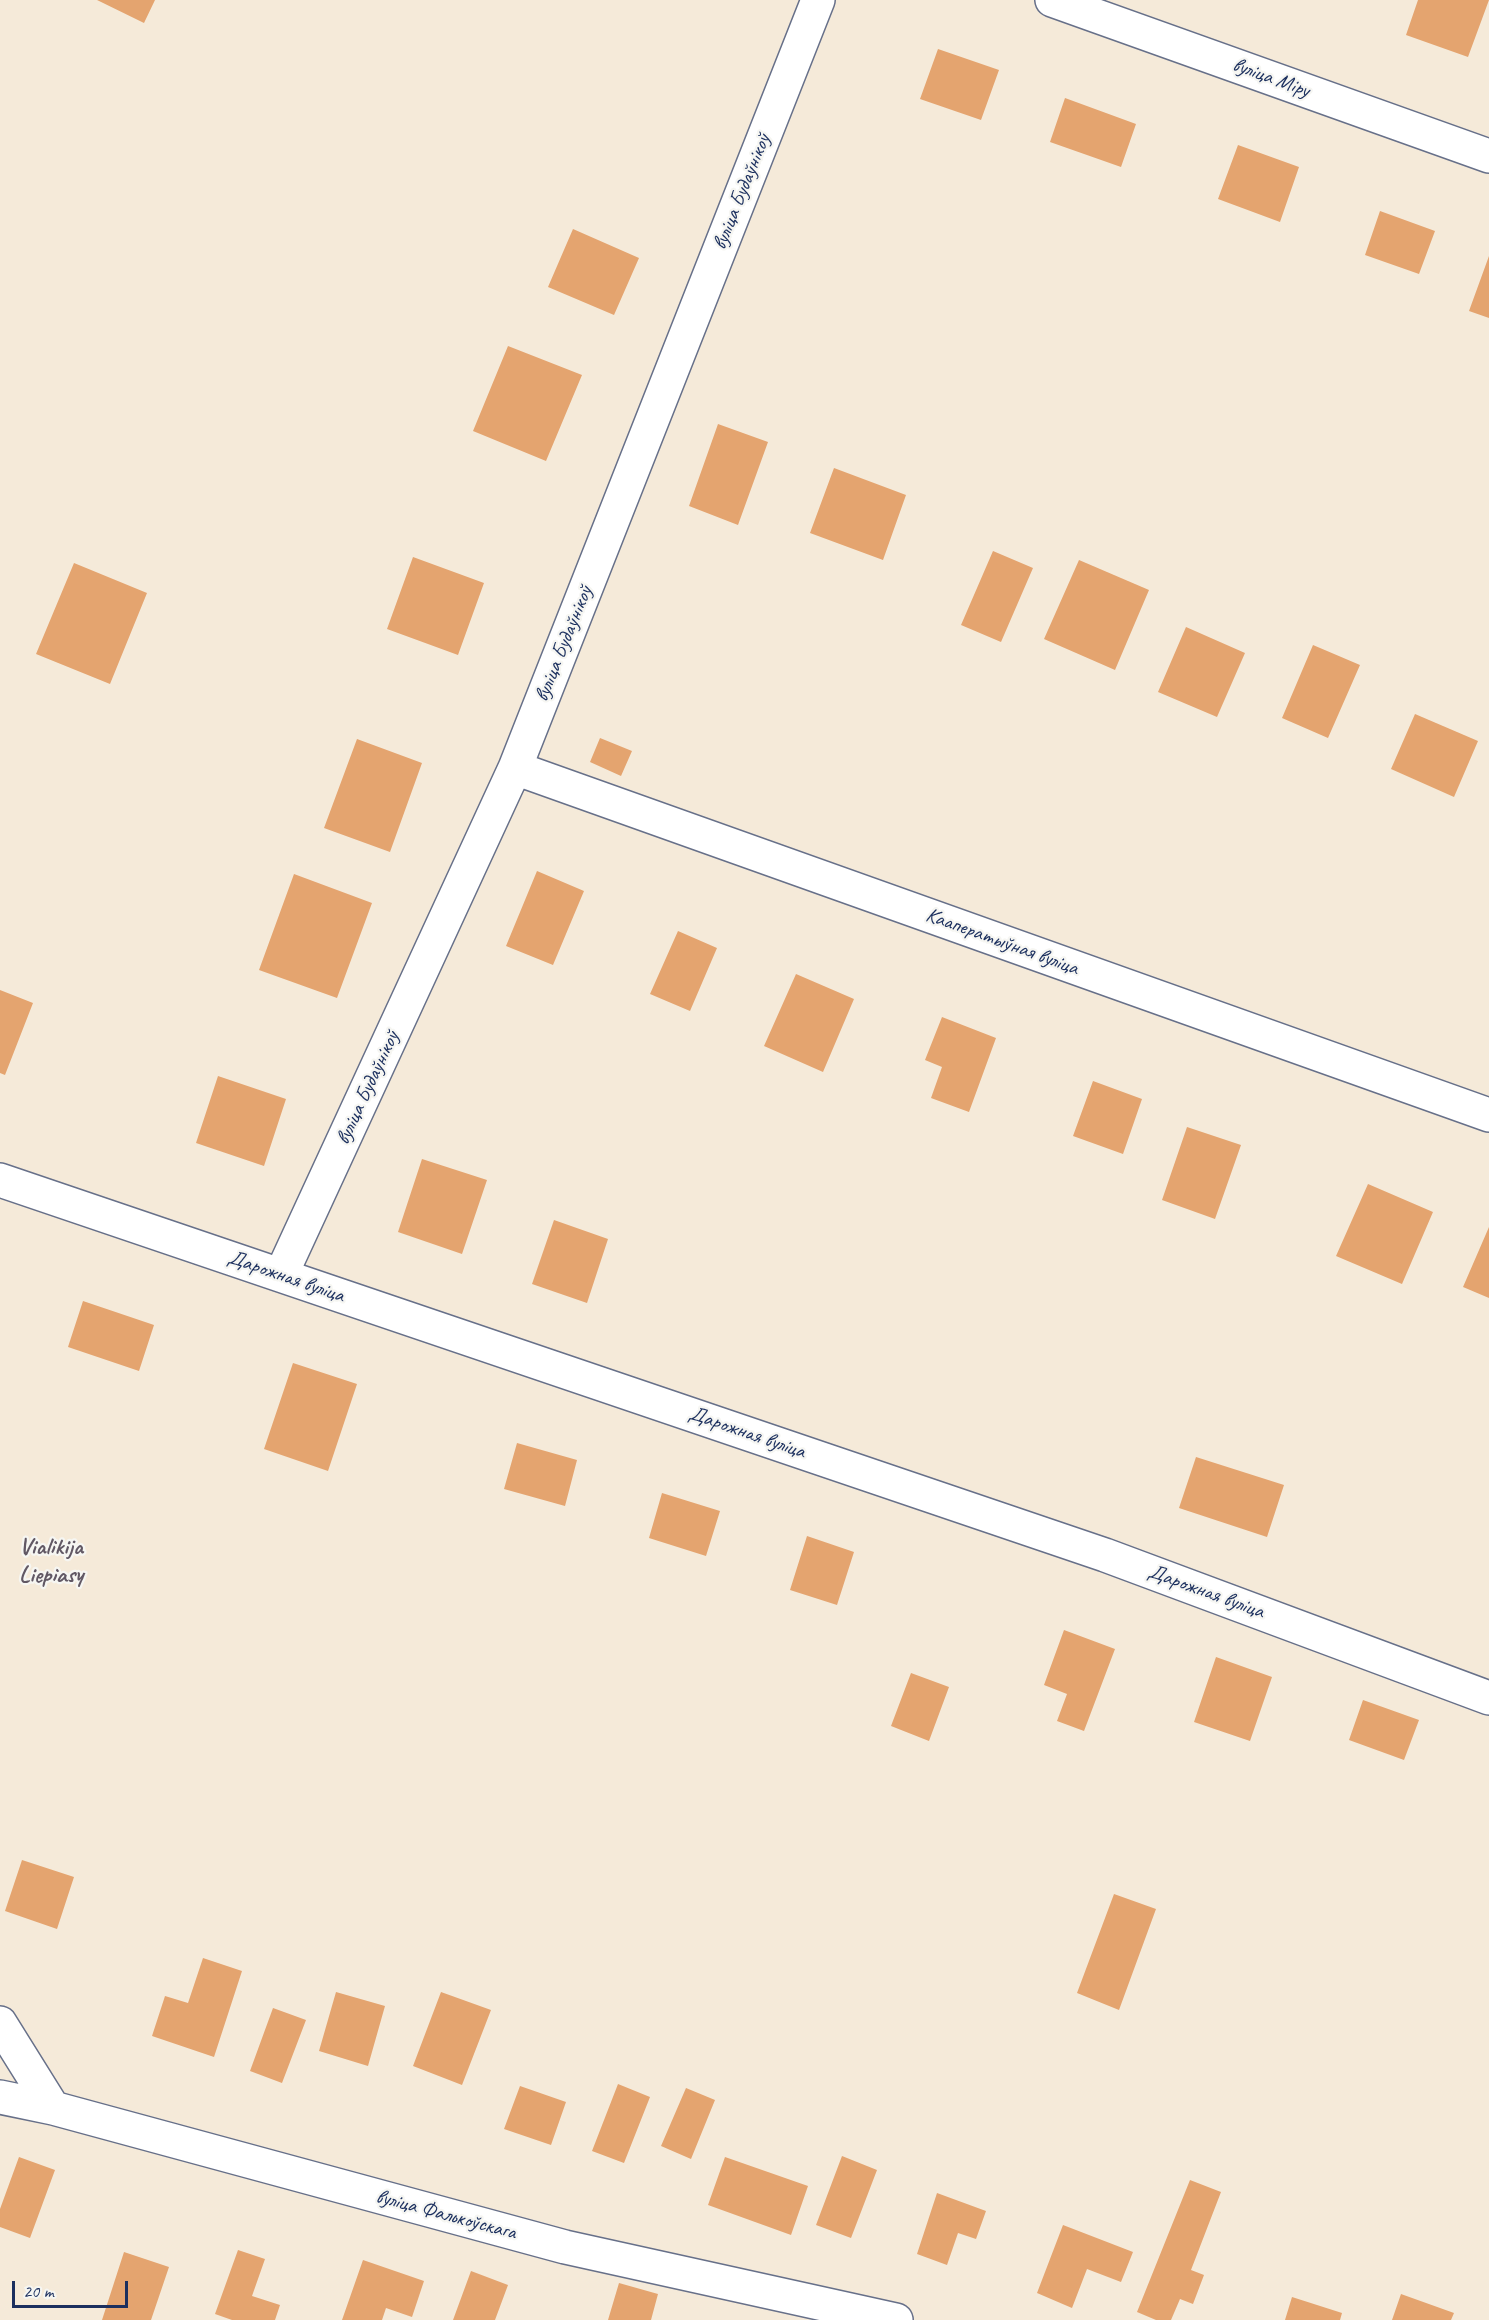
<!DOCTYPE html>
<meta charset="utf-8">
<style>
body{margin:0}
#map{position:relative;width:1489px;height:2320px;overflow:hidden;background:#f5ead9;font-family:Caveat,sans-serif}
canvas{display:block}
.scale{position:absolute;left:12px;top:2281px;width:116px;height:27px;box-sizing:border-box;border:3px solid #1b2f5e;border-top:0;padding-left:8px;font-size:18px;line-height:21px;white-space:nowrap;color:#1b2f5e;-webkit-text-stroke:4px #f6f6f2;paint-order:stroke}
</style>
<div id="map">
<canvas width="1489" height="2320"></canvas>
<div class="scale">20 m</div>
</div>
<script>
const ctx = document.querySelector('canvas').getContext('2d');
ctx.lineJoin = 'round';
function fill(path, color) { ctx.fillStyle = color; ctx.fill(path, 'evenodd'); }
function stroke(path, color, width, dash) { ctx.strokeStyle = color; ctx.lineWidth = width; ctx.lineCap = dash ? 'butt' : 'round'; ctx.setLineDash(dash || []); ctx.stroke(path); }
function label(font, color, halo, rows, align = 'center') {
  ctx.font = font + ' Caveat,sans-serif'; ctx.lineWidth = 4.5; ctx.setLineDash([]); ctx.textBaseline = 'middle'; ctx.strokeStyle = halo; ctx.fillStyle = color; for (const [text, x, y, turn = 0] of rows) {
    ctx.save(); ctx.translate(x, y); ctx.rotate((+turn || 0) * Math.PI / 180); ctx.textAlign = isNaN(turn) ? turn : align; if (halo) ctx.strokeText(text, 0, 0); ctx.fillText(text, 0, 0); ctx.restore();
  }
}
fill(new Path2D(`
 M 97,0 L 155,0 L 144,23 Z
 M 1418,0 L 1489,0 L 1468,57 L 1406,35 Z
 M 938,49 L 999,70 L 981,120 L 920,99 Z
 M 1065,98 L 1136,124 L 1121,167 L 1050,142 Z
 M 1238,145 L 1299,167 L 1280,222 L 1218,199 Z
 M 1380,211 L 1435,231 L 1419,274 L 1365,255 Z
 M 573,229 L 639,258 L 614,315 L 548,287 Z
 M 1489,256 L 1489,318 L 1469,311 Z
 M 508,346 L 582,375 L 546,461 L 473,431 Z
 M 718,424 L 768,442 L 738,525 L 689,506 Z
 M 834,468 L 906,495 L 883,560 L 810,533 Z
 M 993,551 L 1033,568 L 1001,642 L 961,625 Z
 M 413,557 L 484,583 L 458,655 L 387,629 Z
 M 1079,560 L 1149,590 L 1115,670 L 1044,639 Z
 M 74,563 L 147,593 L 110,684 L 36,654 Z
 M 1186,627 L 1245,653 L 1217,717 L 1158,692 Z
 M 1313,645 L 1360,665 L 1328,738 L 1282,718 Z
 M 1415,714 L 1478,741 L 1454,797 L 1391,769 Z
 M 600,738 L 632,751 L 621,776 L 590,762 Z
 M 357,739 L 422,763 L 390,852 L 324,828 Z
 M 537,871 L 584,891 L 553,965 L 506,946 Z
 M 294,874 L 372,903 L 337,998 L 259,970 Z
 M 678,931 L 717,948 L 690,1011 L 650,994 Z
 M 796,974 L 854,999 L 823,1072 L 764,1046 Z
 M 0,990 L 33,1003 L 5,1075 L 0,1073 Z
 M 942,1017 L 996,1038 L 969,1112 L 931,1098 L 942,1067 L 925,1060 Z
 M 218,1076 L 286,1099 L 264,1166 L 196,1143 Z
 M 1093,1081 L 1142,1099 L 1123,1154 L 1073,1136 Z
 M 1187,1127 L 1241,1145 L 1215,1219 L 1162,1200 Z
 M 422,1159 L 487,1180 L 462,1254 L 398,1232 Z
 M 1368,1184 L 1433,1212 L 1402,1284 L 1336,1256 Z
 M 554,1220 L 608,1239 L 587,1303 L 532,1284 Z
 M 1489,1227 L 1489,1298 L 1463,1287 Z
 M 83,1301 L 154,1325 L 139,1371 L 68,1347 Z
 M 293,1363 L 357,1384 L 328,1471 L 264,1449 Z
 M 517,1443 L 577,1460 L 565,1506 L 504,1489 Z
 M 1196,1457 L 1284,1485 L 1267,1537 L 1179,1508 Z
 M 662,1493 L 720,1511 L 706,1556 L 649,1538 Z
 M 807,1536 L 854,1552 L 837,1605 L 790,1590 Z
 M 1064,1630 L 1115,1649 L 1084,1731 L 1057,1721 L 1067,1694 L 1044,1685 Z
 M 1216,1657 L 1272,1677 L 1250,1741 L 1194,1722 Z
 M 911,1673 L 949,1687 L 929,1741 L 891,1726 Z
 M 1363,1700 L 1419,1720 L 1404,1760 L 1349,1740 Z
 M 22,1860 L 74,1877 L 57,1929 L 5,1911 Z
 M 1114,1894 L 1156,1909 L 1119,2010 L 1077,1993 Z
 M 203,1958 L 242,1971 L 214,2057 L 152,2036 L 165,1996 L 188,2003 Z
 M 336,1992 L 385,2006 L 368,2066 L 319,2051 Z
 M 441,1992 L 491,2010 L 462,2085 L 413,2066 Z
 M 273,2008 L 306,2020 L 282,2083 L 250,2071 Z
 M 618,2084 L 650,2097 L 624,2163 L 592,2151 Z
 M 520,2086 L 566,2102 L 551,2145 L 504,2129 Z
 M 686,2088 L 715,2100 L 691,2159 L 661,2146 Z
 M 842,2156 L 877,2170 L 851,2238 L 816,2225 Z
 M 19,2157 L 55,2170 L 30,2238 L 0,2227 L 0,2209 Z
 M 725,2157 L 808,2186 L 791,2235 L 708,2205 Z
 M 1190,2180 L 1221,2192 L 1191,2270 L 1204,2275 L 1193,2304 L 1180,2299 L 1171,2320 L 1156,2320 L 1137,2312 Z
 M 937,2193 L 986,2211 L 976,2239 L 958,2233 L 947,2265 L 917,2254 Z
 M 1063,2225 L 1133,2252 L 1121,2282 L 1087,2269 L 1072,2308 L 1037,2293 Z
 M 238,2250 L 265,2259 L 252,2296 L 280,2305 L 275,2320 L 232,2320 L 215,2314 Z
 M 124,2252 L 169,2267 L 151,2320 L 102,2320 Z
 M 363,2260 L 424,2281 L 412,2317 L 386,2308 L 382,2320 L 342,2320 Z
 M 471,2271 L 508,2285 L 495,2320 L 453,2320 Z
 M 619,2283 L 658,2294 L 651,2320 L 608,2320 Z
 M 1401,2294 L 1454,2313 L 1451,2320 L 1392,2320 Z
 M 1292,2297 L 1342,2313 L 1340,2320 L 1285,2320 Z`), '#e4a46f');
const minor = new Path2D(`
 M 1052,0 L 1489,156
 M 515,768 L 1489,1115
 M 0,1180 L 1105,1555 L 1489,1698
 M 281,1275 L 515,768 L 818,0
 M 0,2023 L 53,2108
 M 0,2097 L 53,2108 L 565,2247 L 896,2320`);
stroke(minor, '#677089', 36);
stroke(minor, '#fff', 33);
label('21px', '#1b2f5e', '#f6f6f2', [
 ["вуліца Міру",1271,78,20],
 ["вуліца Будаўнікоў",742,192,-68],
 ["вуліца Будаўнікоў",564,644,-68],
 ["Кааператыўная вуліца",1002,942,20],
 ["вуліца Будаўнікоў",368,1088,-65],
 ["Дарожная вуліца",286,1277,19],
 ["Дарожная вуліца",747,1433,19],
 ["Дарожная вуліца",1206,1592,20],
 ["вуліца Фалькоўскага",446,2215,15]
]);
label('bold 24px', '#615864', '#f6f6f2', [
 ["Vialikija",51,1548],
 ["Liepiasy",51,1576]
]);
</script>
